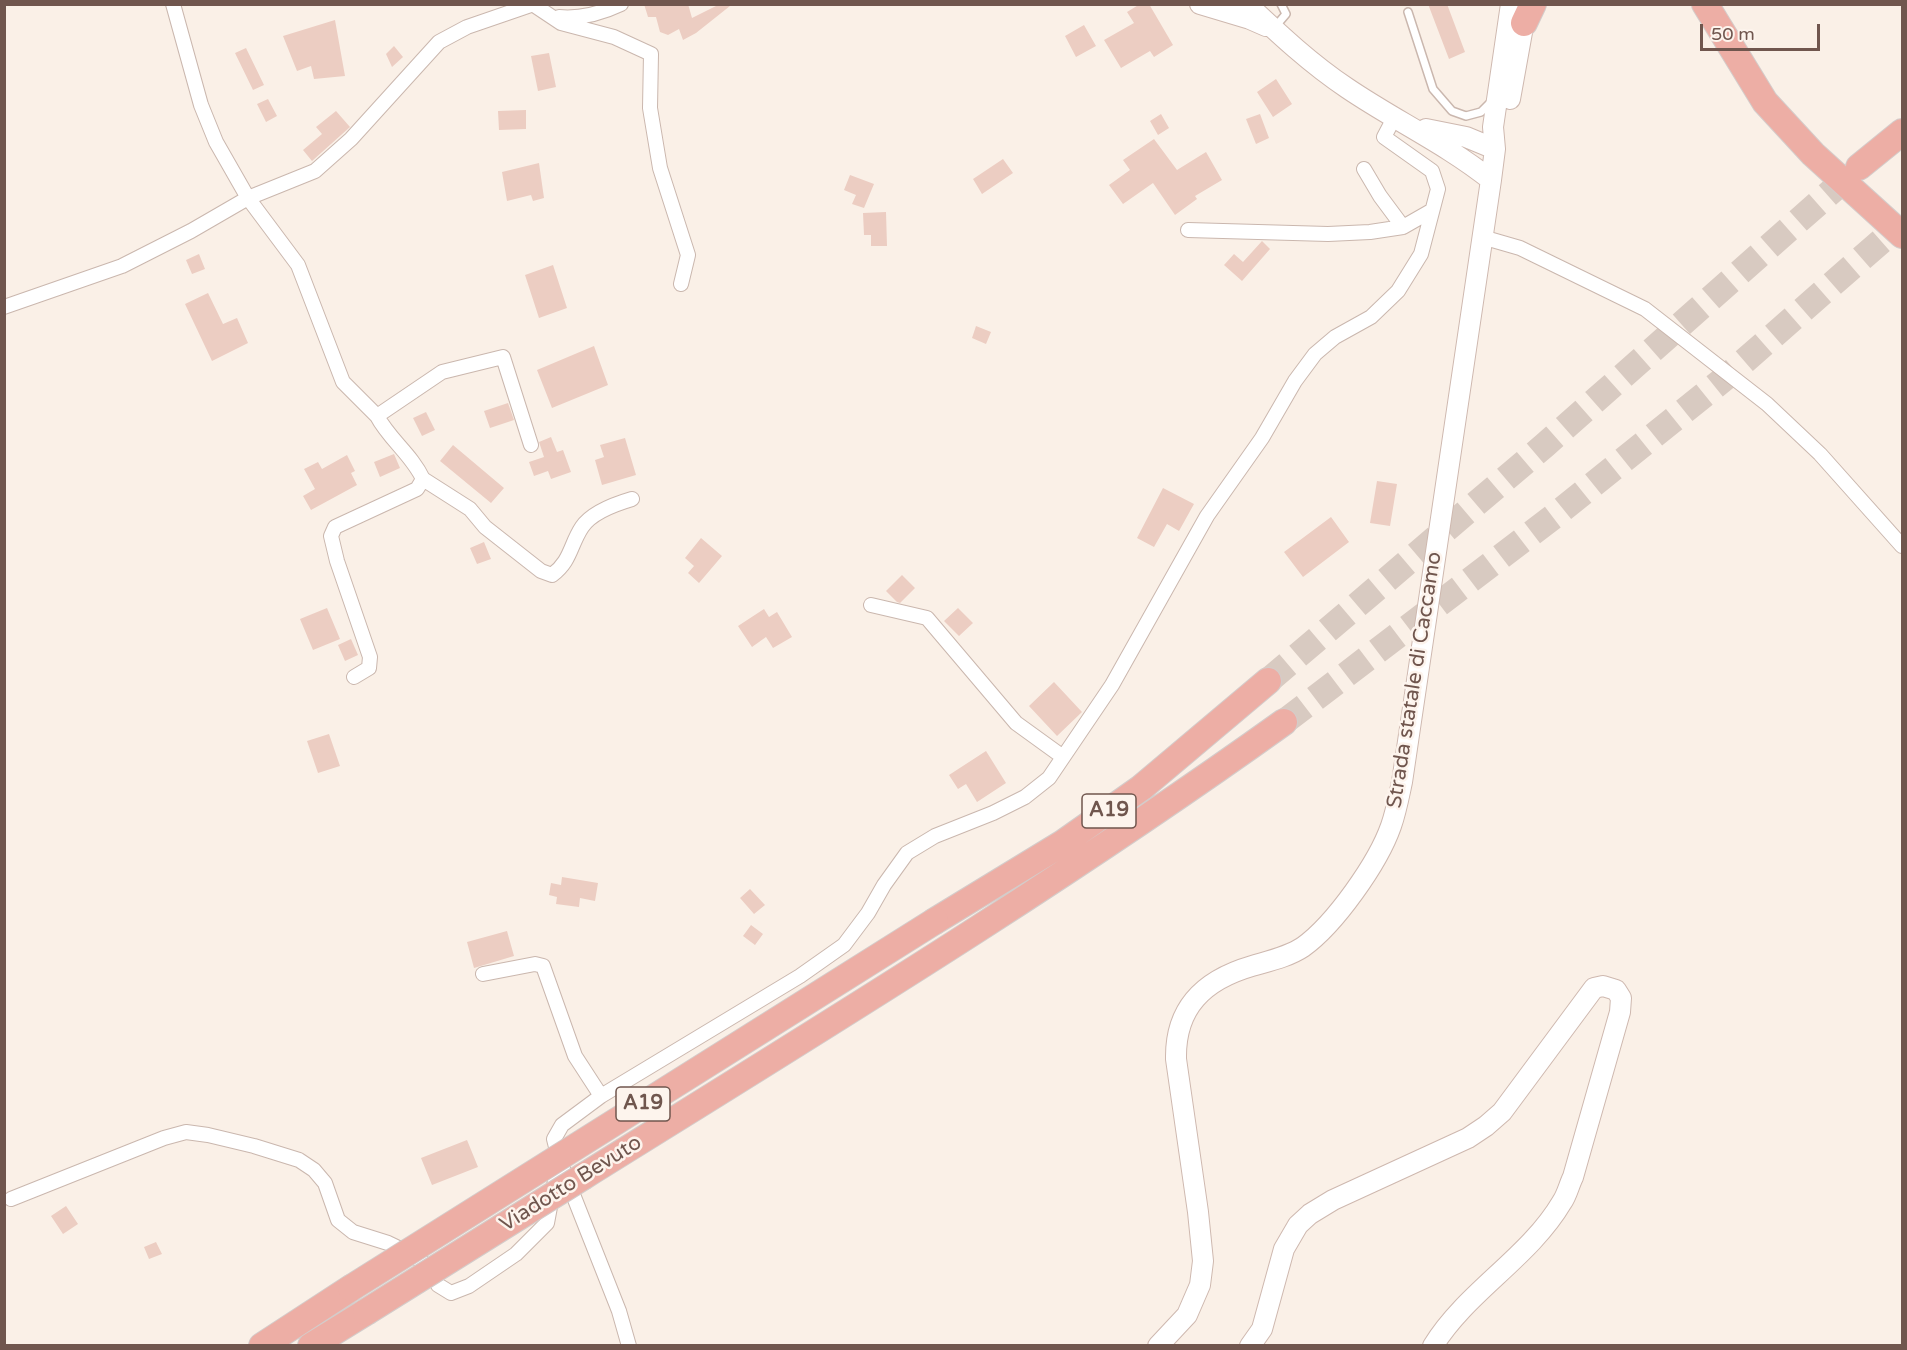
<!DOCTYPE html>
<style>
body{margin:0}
#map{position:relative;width:1907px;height:1350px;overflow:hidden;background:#faf0e7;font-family:"Varela Round",sans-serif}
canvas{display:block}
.frame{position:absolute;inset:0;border:6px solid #70564e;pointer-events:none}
.scale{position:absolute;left:1700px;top:24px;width:120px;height:27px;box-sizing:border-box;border:3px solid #70564e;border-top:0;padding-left:8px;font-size:18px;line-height:21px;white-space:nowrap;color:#70564e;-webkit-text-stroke:4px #fdf4ed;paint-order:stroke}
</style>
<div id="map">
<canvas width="1907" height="1350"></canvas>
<div class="frame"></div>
<div class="scale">50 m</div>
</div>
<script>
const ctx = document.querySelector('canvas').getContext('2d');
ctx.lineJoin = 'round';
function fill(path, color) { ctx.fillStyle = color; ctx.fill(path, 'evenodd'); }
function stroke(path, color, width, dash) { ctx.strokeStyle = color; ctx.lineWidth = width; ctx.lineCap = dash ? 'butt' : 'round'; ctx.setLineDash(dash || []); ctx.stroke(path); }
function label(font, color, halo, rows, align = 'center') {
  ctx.font = font + ' "Varela Round",sans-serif'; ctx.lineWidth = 5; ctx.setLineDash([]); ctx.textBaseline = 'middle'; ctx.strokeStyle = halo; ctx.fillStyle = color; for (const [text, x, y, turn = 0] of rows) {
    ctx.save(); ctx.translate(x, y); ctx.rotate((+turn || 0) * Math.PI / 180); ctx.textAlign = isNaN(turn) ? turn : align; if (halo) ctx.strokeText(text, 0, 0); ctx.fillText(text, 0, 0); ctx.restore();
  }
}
fill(new Path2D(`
 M 644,4 L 688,4 L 692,18 L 720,4 L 730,6 L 696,33 L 683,40 L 679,29 L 668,35 L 660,32 L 656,17 L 648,17 Z
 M 1140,4 L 1149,4 L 1173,45 L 1154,57 L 1150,51 L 1121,68 L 1104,40 L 1134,23 L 1127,12 Z
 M 1428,4 L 1447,4 L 1465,52 L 1449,59 Z
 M 335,20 L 345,76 L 314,79 L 311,66 L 297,71 L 283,36 Z
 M 1084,25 L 1096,46 L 1076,57 L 1065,36 Z
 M 394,46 L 403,57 L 392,67 L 386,54 Z
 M 246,48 L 264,85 L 253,90 L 235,53 Z
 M 549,53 L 556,87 L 538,91 L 531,56 Z
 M 1276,79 L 1292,104 L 1273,117 L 1257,92 Z
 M 268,99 L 277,116 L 266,122 L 257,104 Z
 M 526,110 L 526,129 L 499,130 L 498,111 Z
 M 336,111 L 350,127 L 312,161 L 303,150 L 322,134 L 316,127 Z
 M 1161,114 L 1169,128 L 1158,135 L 1150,121 Z
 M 1260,114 L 1269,138 L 1256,144 L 1246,119 Z
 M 1154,139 L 1177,170 L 1206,152 L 1222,180 L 1195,196 L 1197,199 L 1175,215 L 1153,183 L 1123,204 L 1109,185 L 1130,170 L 1123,160 Z
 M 1003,159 L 1013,173 L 982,194 L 973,179 Z
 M 539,163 L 544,198 L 533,201 L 531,195 L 507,201 L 502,172 Z
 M 850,175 L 874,184 L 864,208 L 852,204 L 856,195 L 844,190 Z
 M 886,212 L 887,246 L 871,246 L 871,235 L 864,235 L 863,213 Z
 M 1262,241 L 1270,249 L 1242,281 L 1224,265 L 1234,254 L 1243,262 Z
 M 199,254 L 205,269 L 192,274 L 186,260 Z
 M 553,265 L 567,308 L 539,318 L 525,275 Z
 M 208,293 L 223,324 L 237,318 L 248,343 L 212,361 L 185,304 Z
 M 976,326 L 991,332 L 986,344 L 972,338 Z
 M 594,346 L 608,385 L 552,408 L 537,370 Z
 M 508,403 L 514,420 L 490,428 L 484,411 Z
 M 426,412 L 435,430 L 422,436 L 413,418 Z
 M 551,437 L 557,452 L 563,450 L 571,472 L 551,479 L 548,471 L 534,476 L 529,462 L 544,457 L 539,442 Z
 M 625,438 L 636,475 L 602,485 L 595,460 L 604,457 L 600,445 Z
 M 453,445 L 504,488 L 491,503 L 440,461 Z
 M 394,454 L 400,468 L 380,477 L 374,462 Z
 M 347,455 L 355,471 L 351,473 L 357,485 L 311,510 L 303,496 L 315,489 L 304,469 L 318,462 L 322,469 Z
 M 1377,481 L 1397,484 L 1390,526 L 1370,523 Z
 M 1163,488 L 1194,504 L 1179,531 L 1167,524 L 1154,547 L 1137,538 Z
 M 1331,517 L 1349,542 L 1303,577 L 1284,552 Z
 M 701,538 L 722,556 L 699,583 L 688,573 L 694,566 L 685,558 Z
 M 484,542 L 491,559 L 477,564 L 470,548 Z
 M 902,575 L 915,588 L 900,603 L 897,602 L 886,591 Z
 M 327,608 L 340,639 L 313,650 L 300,619 Z
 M 958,608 L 973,623 L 959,636 L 944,621 Z
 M 764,609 L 769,617 L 777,612 L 792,637 L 773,648 L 766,637 L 752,647 L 738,626 Z
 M 351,639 L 358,655 L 345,661 L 338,645 Z
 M 1054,682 L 1082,712 L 1057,736 L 1029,706 Z
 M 329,734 L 340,766 L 318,773 L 307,741 Z
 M 986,751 L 1006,783 L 977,802 L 966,784 L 958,789 L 949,775 Z
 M 562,877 L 598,883 L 595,901 L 580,898 L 579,907 L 556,904 L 557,897 L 549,895 L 551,883 L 561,885 Z
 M 750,889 L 765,905 L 754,914 L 740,898 Z
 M 751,925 L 763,934 L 755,945 L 743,936 Z
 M 507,931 L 514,956 L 474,968 L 467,942 Z
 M 467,1140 L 478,1167 L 432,1185 L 421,1158 Z
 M 66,1206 L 78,1224 L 63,1234 L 51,1216 Z
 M 156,1242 L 162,1254 L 149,1259 L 144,1247 Z`), '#eccdc2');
stroke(new Path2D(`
 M 1268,681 L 1545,445 L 1859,167
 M 1284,722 L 1553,517 L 1725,378 L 1902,223`), '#d8cac1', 26, [26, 13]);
const lane = new Path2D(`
 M 1408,12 L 1433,89 L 1452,111 L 1466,116 L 1481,112 L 1492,101
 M 1275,27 L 1286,14 L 1281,4`);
const street = new Path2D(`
 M 173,4 L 201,105 L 216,142 L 248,198 L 298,265 L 343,382 L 377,416 L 442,372 L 503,357 L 531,445
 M 534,5 L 561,23 L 614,37 L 651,54 L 650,108 L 660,168 L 688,255 L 681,284
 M 559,17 C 580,19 602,13 621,4
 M 1364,169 L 1380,196 L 1403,227
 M 1188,230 L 1328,234 L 1370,232 L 1403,227 L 1431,211
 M 1482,237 L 1520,248 L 1645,309 L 1767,404 L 1820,454 L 1902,546
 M 4,307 L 122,266 L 191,231 L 248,198 L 315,171 L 351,139 L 439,42 L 467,27 L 534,4
 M 423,479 L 470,509 L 485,527 L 541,571 L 552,575 C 571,561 570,545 582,527 C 592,512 615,504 632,499
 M 871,605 L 927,618 L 1016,723 L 1063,757
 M 354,677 L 369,668 L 370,657 L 337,561 L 331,536 L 335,527 L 417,489 L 423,479 C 412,455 389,439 377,416
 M 483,974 L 535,964 L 543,966 L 575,1056 L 601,1096
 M 11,1199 L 164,1138 L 186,1132 L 208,1135 L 254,1146 L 299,1160 L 314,1170 L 325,1183 L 338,1220 L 353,1232 L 388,1243 L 413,1255 L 427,1266 L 438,1285 L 451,1293 L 469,1286 L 516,1254 L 547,1223 L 559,1159
 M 629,1346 L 619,1311 L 559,1159 L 554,1139 L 562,1125 L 601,1096 L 800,976 L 844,945 L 868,913 L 884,885 L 907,853 L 935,836 L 993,813 L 1025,797 L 1049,778 L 1112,685 L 1207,516 L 1262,438 L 1295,381 L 1315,354 L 1335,337 L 1371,317 L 1398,291 L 1421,254 L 1438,189 L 1432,171 L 1384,137 L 1394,118`);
const secondary = new Path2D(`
 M 1200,4 L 1250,19 L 1266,26
 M 1247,4 C 1279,34 1311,64 1347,88 C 1394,120 1446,144 1491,180
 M 1510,99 L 1526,10
 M 1426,129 L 1466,137 L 1495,149
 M 1158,1346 L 1187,1315 L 1200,1285 L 1203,1261 L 1198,1212 L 1176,1059 C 1175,1007 1204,980 1252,966 C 1269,961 1288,957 1303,947 C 1335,924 1378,863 1391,826 C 1396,812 1399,796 1402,782 L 1491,180 L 1495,149 L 1493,127 L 1511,4
 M 1250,1346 L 1262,1329 L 1284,1249 L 1298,1225 L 1310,1214 L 1333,1200 L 1468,1138 L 1486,1126 L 1502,1112 L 1594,988 L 1603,986 L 1616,990 L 1621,998 L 1620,1012 L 1573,1177 C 1569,1185 1567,1195 1562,1202 C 1529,1258 1467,1291 1433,1346`);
const highway = new Path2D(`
 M 1705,4 L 1765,102 L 1813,154 L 1902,235
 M 1524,23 L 1533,4
 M 1859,167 L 1902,132
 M 935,921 L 1063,843 L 1141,788 L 1268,681
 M 584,1176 C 820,1029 1058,884 1284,722
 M 262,1346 L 351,1288
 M 311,1346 L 366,1312`);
stroke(lane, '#cab7ae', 10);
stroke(street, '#cab7ae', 16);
stroke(secondary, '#ceb8af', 22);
stroke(highway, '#d4ccca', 28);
stroke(lane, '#fff', 7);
stroke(street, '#fff', 14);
stroke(secondary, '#fff', 20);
stroke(highway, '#edaea5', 26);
const highwayBridge = new Path2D(`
 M 351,1288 L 935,921
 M 366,1312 L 584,1176`);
stroke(highwayBridge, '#d4ccca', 28, []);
stroke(highwayBridge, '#edaea5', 26);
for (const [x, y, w] of [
 [1109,811,54],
 [643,1104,54]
]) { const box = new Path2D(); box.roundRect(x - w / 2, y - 17, w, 34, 4.5); ctx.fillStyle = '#fdf4ed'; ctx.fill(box); stroke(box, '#70564e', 1.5); }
label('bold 20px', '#70564e', null, [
 ["A19",1109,811],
 ["A19",643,1104]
]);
label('21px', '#70564e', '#fdf4ed', [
 ["Strada statale di Caccamo",1415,680,-81],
 ["Viadotto Bevuto",571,1184,-32]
]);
</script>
